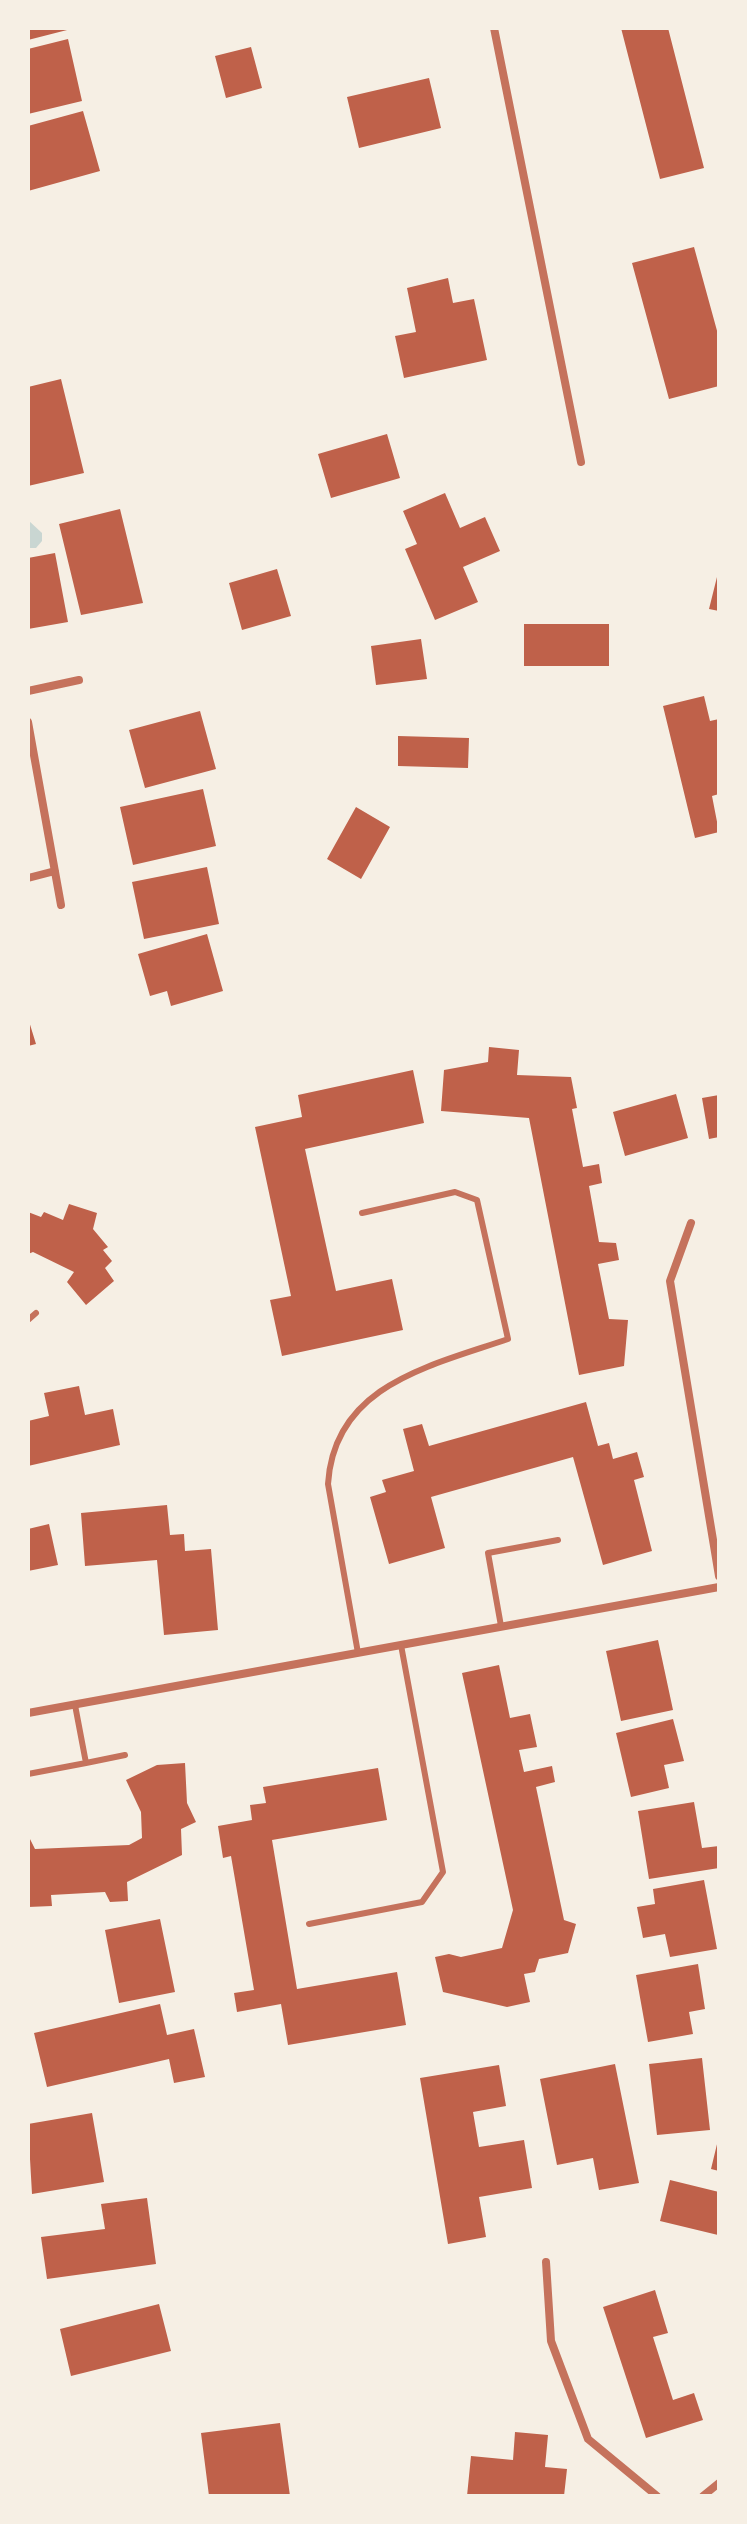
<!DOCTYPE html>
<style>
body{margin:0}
#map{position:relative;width:747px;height:2524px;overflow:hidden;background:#f6efe4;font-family:"Zilla Slab",serif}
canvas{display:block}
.frame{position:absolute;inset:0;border:30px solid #f6efe4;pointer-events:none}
</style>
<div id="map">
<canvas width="747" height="2524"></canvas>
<div class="frame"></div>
</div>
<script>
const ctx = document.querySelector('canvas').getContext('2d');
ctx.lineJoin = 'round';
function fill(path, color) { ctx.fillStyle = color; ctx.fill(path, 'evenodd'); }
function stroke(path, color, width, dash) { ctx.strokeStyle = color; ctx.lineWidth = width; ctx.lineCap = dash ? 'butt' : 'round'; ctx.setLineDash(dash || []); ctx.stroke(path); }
fill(new Path2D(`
 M 28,520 L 42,533 L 42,541 L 36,548 L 28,548 Z`), '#c9d6d2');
fill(new Path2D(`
 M 28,28 L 71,28 L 71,29 L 28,40 Z
 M 621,28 L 668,28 L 704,168 L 660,179 Z
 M 68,39 L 82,101 L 28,114 L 28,49 Z
 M 251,47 L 262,88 L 226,98 L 215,56 Z
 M 429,78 L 441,128 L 359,148 L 347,97 Z
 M 83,111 L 100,171 L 28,191 L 28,126 Z
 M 694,247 L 719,338 L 719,386 L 669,399 L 632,263 Z
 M 448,278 L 453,303 L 474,299 L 487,360 L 404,378 L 395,336 L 416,332 L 407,288 Z
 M 61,379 L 84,473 L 28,486 L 28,387 Z
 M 387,434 L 400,478 L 331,498 L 318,454 Z
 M 445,493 L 460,528 L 485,517 L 500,551 L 463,567 L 478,602 L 435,620 L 405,549 L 417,544 L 403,511 Z
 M 120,509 L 143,603 L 81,615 L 59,524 Z
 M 55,553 L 68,622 L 28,629 L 28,558 Z
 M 277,569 L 291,616 L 242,630 L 229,583 Z
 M 718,573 L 719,573 L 719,611 L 709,609 Z
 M 524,624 L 609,624 L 609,666 L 524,666 Z
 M 421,639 L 427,679 L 376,685 L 371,646 Z
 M 704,696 L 710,721 L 719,719 L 719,794 L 712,796 L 719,832 L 695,838 L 663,706 Z
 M 200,711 L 216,769 L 145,788 L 129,730 Z
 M 398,736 L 469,738 L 468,768 L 398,766 Z
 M 203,789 L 216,846 L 133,865 L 120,807 Z
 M 356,807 L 390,827 L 361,879 L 327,859 Z
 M 207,867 L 219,924 L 144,939 L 132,882 Z
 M 207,934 L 223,991 L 171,1006 L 167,991 L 150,996 L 138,954 Z
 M 28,1018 L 36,1044 L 28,1046 Z
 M 489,1047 L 519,1050 L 517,1075 L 571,1077 L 577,1108 L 572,1109 L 583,1167 L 599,1164 L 602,1183 L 589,1186 L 599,1242 L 616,1243 L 619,1260 L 598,1264 L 609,1319 L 628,1320 L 624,1366 L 579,1375 L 529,1118 L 441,1111 L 444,1070 L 488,1062 Z
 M 413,1070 L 424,1123 L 305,1149 L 336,1291 L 392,1279 L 403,1330 L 282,1356 L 270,1300 L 291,1296 L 255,1127 L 302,1117 L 298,1095 Z
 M 676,1094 L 688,1138 L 625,1156 L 613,1112 Z
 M 719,1095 L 719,1137 L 709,1139 L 702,1098 Z
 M 69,1204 L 97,1213 L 93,1229 L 108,1247 L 103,1250 L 112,1261 L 105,1268 L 114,1281 L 86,1305 L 67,1282 L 74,1272 L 33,1252 L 28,1254 L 28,1212 L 41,1217 L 44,1212 L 63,1220 Z
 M 79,1386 L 85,1415 L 113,1409 L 120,1445 L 28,1466 L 28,1421 L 49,1416 L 44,1393 Z
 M 586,1402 L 598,1446 L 609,1443 L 613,1459 L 637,1452 L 644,1477 L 634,1480 L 652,1551 L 603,1565 L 573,1457 L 431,1497 L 445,1548 L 389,1564 L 370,1497 L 386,1492 L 382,1480 L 414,1471 L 403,1429 L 422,1424 L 429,1446 Z
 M 167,1505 L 170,1535 L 184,1534 L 185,1551 L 211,1549 L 218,1630 L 164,1635 L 157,1560 L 85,1566 L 81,1513 Z
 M 49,1524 L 58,1565 L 28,1571 L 28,1529 Z
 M 658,1640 L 673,1710 L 621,1721 L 606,1651 Z
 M 499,1665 L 510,1718 L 530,1714 L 537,1747 L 519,1750 L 524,1772 L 552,1766 L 555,1782 L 536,1787 L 564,1920 L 576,1924 L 568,1953 L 539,1959 L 535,1972 L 524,1974 L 530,2002 L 507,2007 L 443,1992 L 435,1957 L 449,1954 L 461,1957 L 502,1948 L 513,1910 L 462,1673 Z
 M 673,1719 L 684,1761 L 664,1765 L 669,1788 L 631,1797 L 616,1733 Z
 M 185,1763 L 187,1803 L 196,1822 L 181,1829 L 182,1855 L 127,1882 L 128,1901 L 110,1902 L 105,1892 L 51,1895 L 52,1906 L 28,1907 L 28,1835 L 35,1849 L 129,1845 L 142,1838 L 141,1812 L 126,1780 L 157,1765 Z
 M 378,1768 L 387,1820 L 272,1840 L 297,1989 L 397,1972 L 406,2025 L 288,2045 L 281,2004 L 237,2012 L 234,1993 L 254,1990 L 231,1856 L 223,1858 L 218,1826 L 252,1820 L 250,1805 L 266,1803 L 263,1787 Z
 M 694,1802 L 702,1848 L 719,1846 L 719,1868 L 649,1879 L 638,1811 Z
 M 704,1880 L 717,1949 L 670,1957 L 665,1934 L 643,1938 L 637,1907 L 655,1904 L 653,1889 Z
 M 160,1919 L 175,1992 L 119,2003 L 105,1930 Z
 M 698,1964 L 705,2009 L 689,2012 L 693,2034 L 648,2042 L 636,1975 Z
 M 160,2004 L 167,2035 L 194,2029 L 205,2077 L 174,2083 L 169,2059 L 47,2087 L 34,2033 Z
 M 702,2058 L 710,2130 L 657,2135 L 649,2064 Z
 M 615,2064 L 639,2183 L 599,2190 L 593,2158 L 557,2165 L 540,2079 Z
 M 499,2065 L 506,2106 L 473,2112 L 479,2147 L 524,2140 L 532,2188 L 479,2197 L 486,2237 L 448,2244 L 420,2078 Z
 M 92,2113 L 104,2182 L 32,2194 L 28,2124 Z
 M 718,2140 L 719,2140 L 719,2171 L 711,2169 Z
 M 670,2180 L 719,2192 L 718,2235 L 660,2221 Z
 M 147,2198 L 156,2264 L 47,2279 L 41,2237 L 105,2229 L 101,2204 Z
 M 655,2290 L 668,2333 L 653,2337 L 673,2400 L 694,2393 L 703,2420 L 646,2438 L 603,2307 Z
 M 159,2304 L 171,2351 L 71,2376 L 60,2329 Z
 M 280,2423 L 290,2496 L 209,2496 L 201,2433 Z
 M 515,2432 L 548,2435 L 545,2467 L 567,2469 L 564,2496 L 467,2496 L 471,2456 L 513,2460 Z`), '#bf614a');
stroke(new Path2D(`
 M 28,1320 L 36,1313
 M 501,1626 L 488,1553 L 558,1540
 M 358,1653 L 328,1484 C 334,1385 430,1366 508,1339 L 477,1200 L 455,1192 L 362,1213
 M 86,1763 L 125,1755
 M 28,1774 L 86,1763 L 75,1705
 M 309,1924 L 422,1902 L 443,1872 L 401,1645`), '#c5725c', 6);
stroke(new Path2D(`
 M 494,28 L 581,462
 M 28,691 L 79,680
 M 28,722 L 61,905
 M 28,878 L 55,871
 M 691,1223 L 670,1281 L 719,1576
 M 28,1713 L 719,1587
 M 546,2262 L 551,2341 L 588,2439 L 657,2496
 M 703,2496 L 719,2483`), '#c5725c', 8);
</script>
